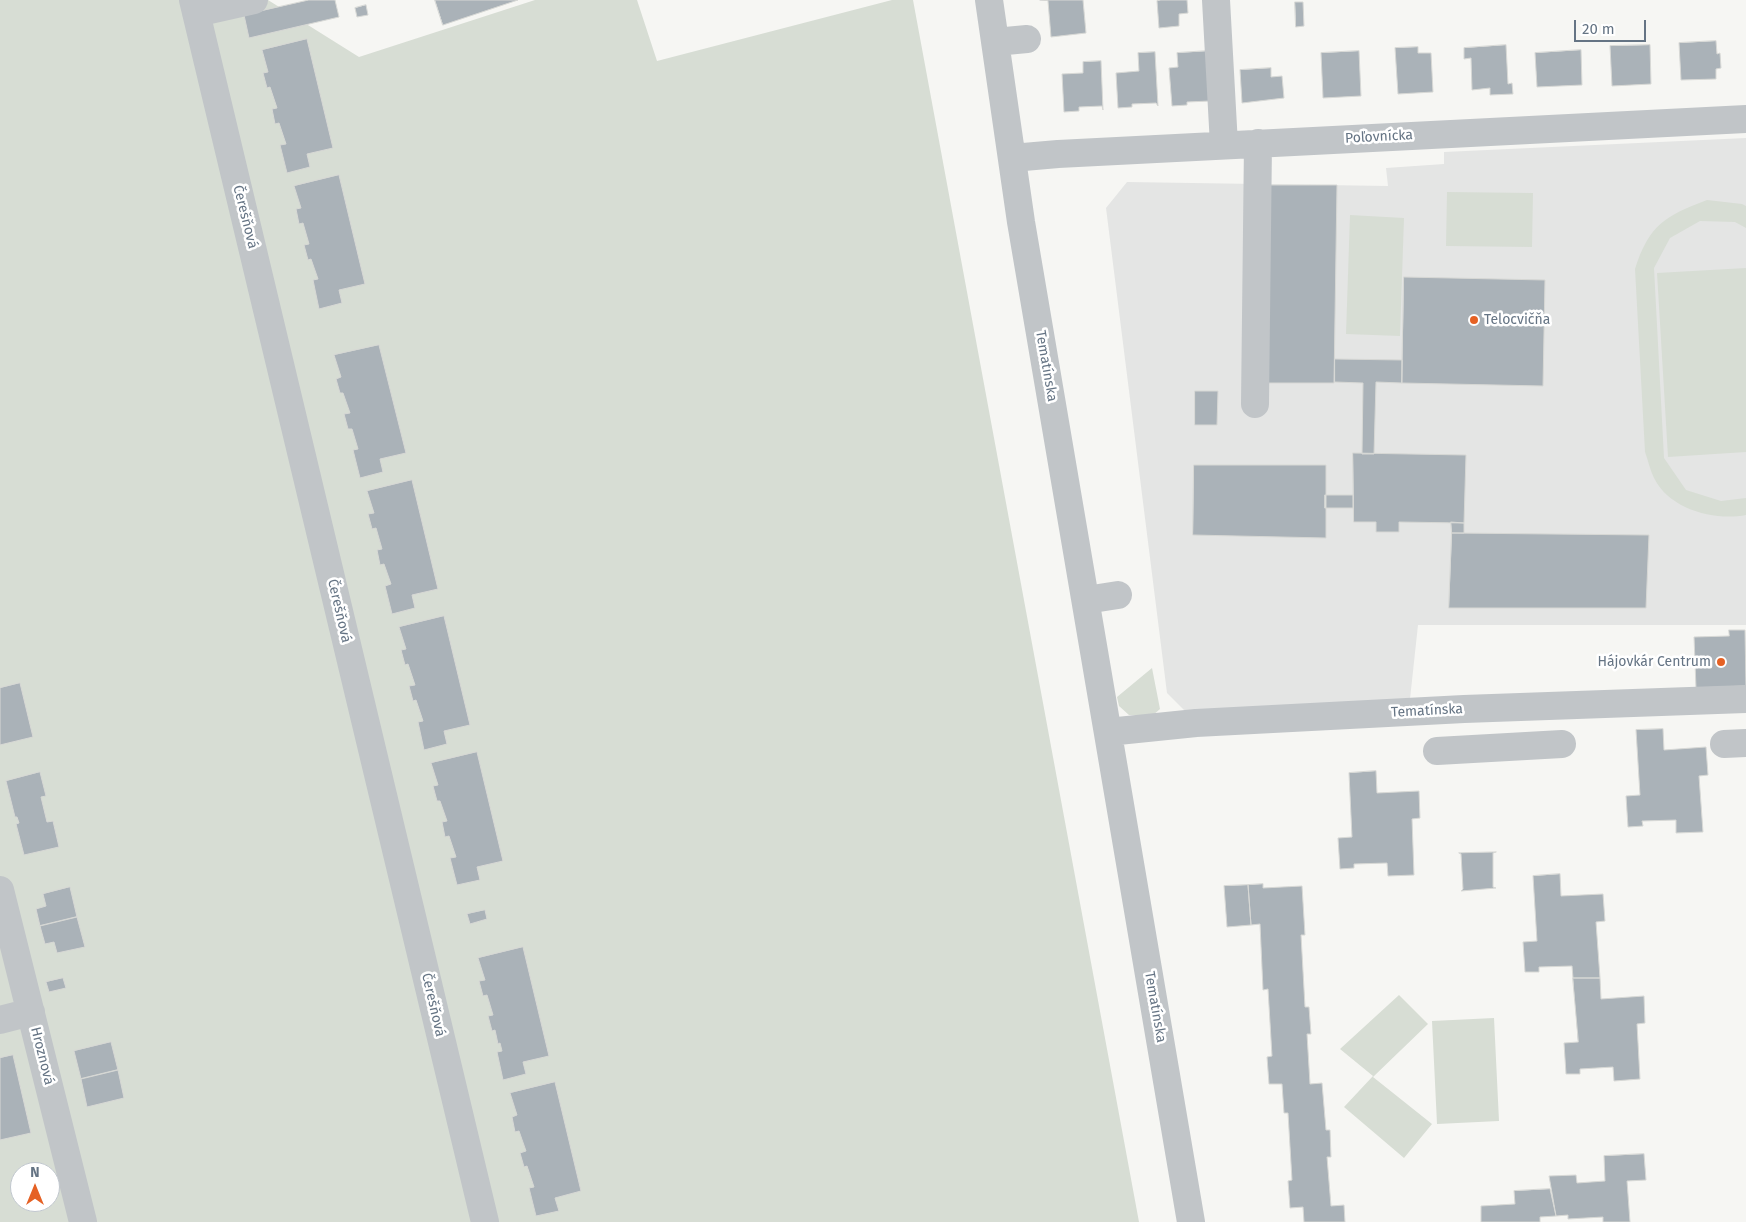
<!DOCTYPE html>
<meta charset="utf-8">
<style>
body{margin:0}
#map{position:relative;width:1746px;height:1222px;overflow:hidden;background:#f6f6f3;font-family:"Fira Sans",sans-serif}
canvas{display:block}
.north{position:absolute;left:10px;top:1162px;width:50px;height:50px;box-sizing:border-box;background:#fff;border:1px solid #c1c7ce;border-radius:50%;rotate:0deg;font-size:14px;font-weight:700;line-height:20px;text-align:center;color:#657484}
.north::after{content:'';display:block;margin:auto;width:18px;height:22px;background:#e56124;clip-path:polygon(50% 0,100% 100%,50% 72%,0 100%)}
.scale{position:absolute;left:1574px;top:20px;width:72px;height:22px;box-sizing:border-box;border:2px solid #657484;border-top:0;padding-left:6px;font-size:15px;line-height:18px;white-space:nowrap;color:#657484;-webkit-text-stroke:4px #fff;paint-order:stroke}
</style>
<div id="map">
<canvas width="1746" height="1222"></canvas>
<div class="north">N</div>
<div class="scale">20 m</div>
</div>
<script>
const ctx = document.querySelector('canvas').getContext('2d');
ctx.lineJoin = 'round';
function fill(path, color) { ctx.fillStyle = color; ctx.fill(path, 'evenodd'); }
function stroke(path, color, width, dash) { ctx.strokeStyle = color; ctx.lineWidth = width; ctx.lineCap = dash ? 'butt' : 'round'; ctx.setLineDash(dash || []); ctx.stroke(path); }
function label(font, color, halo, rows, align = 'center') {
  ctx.font = font + ' "Fira Sans",sans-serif'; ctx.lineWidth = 5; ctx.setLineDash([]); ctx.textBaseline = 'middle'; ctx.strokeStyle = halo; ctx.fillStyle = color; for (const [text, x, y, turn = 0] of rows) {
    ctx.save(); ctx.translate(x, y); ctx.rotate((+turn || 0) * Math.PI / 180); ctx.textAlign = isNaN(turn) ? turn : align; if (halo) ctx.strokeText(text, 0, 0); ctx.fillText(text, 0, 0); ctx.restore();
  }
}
fill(new Path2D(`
 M 1746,138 L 1746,625 L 1418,625 L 1410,699 L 1191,717 L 1167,693 L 1106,208 L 1127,182 L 1388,186 L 1386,168 L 1444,164 L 1444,152 Z`), '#e4e5e4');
fill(new Path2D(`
 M 0,0 L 268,0 L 359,57 L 535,0 L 637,0 L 657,61 L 892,0 L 913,0 L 1139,1222 L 0,1222 ZM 20,1172 L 50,1172 L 50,1202 L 20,1202 Z
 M 1447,192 L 1533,193 L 1532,247 L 1446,246 Z
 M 1707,200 L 1742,204 L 1746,206 L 1746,228 L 1735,222 L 1700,221 L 1670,238 L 1654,268 L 1664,458 L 1686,490 L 1721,501 L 1746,498 L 1746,515 C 1715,521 1670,510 1654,478 C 1650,470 1648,460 1645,452 L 1635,269 C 1649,225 1665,216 1707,200 Z
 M 1350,215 L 1404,218 L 1400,336 L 1346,334 Z
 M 1746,268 L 1746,452 L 1668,457 L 1657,273 Z
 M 1152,668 L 1160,709 L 1152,716 L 1129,715 L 1119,706 L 1117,697 Z
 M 1399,995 L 1428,1024 L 1373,1077 L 1432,1124 L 1404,1158 L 1344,1107 L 1373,1076 L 1340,1049 Z
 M 1494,1018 L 1499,1121 L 1437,1124 L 1432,1021 Z`), '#d7ddd4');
const building = new Path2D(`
 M 309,0 L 335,0 L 339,17 L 249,38 L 244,15 Z
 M 435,0 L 518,0 L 443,25 Z
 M 1040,0 L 1083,0 L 1086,33 L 1051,37 L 1048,1 Z
 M 1161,0 L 1187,0 L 1188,13 L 1179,14 L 1179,26 L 1159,28 L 1157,1 Z
 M 1295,2 L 1303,2 L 1304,26 L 1296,27 Z
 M 366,5 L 368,15 L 357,17 L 355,8 Z
 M 307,39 L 333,148 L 307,154 L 310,167 L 287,173 L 280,145 L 286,144 L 279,123 L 275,124 L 272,109 L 277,108 L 270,87 L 267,88 L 263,73 L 268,72 L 262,50 Z
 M 1716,41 L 1717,54 L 1720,53 L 1721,68 L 1716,69 L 1716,79 L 1681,80 L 1679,43 Z
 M 1506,45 L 1508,84 L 1512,83 L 1513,94 L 1490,95 L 1490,88 L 1472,90 L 1471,58 L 1464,59 L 1464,48 Z
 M 1650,45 L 1651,84 L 1612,86 L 1610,46 Z
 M 1418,47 L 1418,53 L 1431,53 L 1433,92 L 1398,94 L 1395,48 Z
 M 1581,50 L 1582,85 L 1537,87 L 1535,53 Z
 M 1208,51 L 1210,101 L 1187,102 L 1187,105 L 1172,106 L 1169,68 L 1178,67 L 1177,53 Z
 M 1359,51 L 1361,96 L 1323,98 L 1321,53 Z
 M 1155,52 L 1158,106 L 1156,103 L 1132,104 L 1132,107 L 1118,108 L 1116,73 L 1139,71 L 1138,53 Z
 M 1101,61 L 1103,110 L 1102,106 L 1079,107 L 1079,111 L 1064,112 L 1062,74 L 1083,73 L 1083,62 Z
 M 1271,68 L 1271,77 L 1282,76 L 1284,98 L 1242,103 L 1240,70 Z
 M 339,175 L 365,284 L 339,290 L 342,303 L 319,309 L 313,280 L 318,279 L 311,259 L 308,260 L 304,245 L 309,244 L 303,223 L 299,224 L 296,209 L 301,208 L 294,186 Z
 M 1269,185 L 1337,185 L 1334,383 L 1267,383 Z
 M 1404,277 L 1545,280 L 1543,386 L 1402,383 Z
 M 379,345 L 406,453 L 380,459 L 383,472 L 360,478 L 353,450 L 358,449 L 352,429 L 348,429 L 344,414 L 350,413 L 343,393 L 340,393 L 336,379 L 341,377 L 334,355 Z
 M 1335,359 L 1402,360 L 1402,383 L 1376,382 L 1374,454 L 1362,454 L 1363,383 L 1335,382 Z
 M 1195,391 L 1218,391 L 1217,425 L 1195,425 Z
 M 1353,453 L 1466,455 L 1464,523 L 1399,522 L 1399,532 L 1376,532 L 1376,522 L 1354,522 Z
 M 1194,465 L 1326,465 L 1326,538 L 1193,535 Z
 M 412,480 L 438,589 L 412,595 L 415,608 L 392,614 L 385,586 L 391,584 L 384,564 L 380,565 L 377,550 L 382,549 L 376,528 L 372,529 L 368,514 L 374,513 L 367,491 Z
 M 1325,495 L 1353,495 L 1353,508 L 1325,508 Z
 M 1451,522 L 1464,523 L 1464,533 L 1452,533 Z
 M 1452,533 L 1649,535 L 1646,608 L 1449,608 Z
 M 444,616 L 470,725 L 444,731 L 447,744 L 424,750 L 418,722 L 423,721 L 416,700 L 413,701 L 409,686 L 415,685 L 408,664 L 405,665 L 401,650 L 406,649 L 399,627 Z
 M 1729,630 L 1745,630 L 1746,686 L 1696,688 L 1694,637 L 1729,636 Z
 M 20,683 L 33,737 L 0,745 L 0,688 Z
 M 1663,729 L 1664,750 L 1706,747 L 1708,775 L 1699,776 L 1703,832 L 1676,833 L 1676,820 L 1642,821 L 1643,826 L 1628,827 L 1626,796 L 1640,795 L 1636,730 Z
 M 477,752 L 503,861 L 477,867 L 480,880 L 457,885 L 450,858 L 456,857 L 449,836 L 445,837 L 442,822 L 447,821 L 440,801 L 437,801 L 433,786 L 438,785 L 431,763 Z
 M 1376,771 L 1377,793 L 1419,791 L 1420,818 L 1412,819 L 1414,875 L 1388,876 L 1387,863 L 1354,864 L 1354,868 L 1340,869 L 1338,838 L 1352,837 L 1349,773 Z
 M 40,772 L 46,796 L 41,797 L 47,822 L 53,821 L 59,847 L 24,855 L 16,824 L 19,823 L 17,817 L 15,817 L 6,781 Z
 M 1496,852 L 1493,853 L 1493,887 L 1496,888 L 1461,891 L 1463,889 L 1461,854 L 1459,853 Z
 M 1560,874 L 1561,896 L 1603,894 L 1605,921 L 1596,922 L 1600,978 L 1573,978 L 1572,966 L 1539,967 L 1539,972 L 1525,972 L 1523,942 L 1537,941 L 1533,876 Z
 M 1263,884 L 1263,888 L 1302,886 L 1305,935 L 1301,935 L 1305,1007 L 1309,1007 L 1311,1034 L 1307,1034 L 1310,1084 L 1322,1083 L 1326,1130 L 1330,1130 L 1331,1157 L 1327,1157 L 1331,1206 L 1344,1205 L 1345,1222 L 1304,1222 L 1303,1207 L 1290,1208 L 1288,1181 L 1292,1180 L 1288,1113 L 1284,1113 L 1282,1084 L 1269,1084 L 1267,1057 L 1272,1056 L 1268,989 L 1263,990 L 1260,924 L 1251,925 L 1248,885 Z
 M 1248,885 L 1251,925 L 1227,927 L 1224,886 Z
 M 70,887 L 77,917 L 40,926 L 36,909 L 46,906 L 43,894 Z
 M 485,910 L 487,919 L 470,924 L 467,914 Z
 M 77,917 L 85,947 L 57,953 L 54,942 L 45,944 L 40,926 Z
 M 523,947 L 549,1056 L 523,1062 L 526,1074 L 503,1080 L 497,1052 L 502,1051 L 500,1043 L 498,1044 L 495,1030 L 492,1031 L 488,1016 L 493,1015 L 487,995 L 483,996 L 479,981 L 485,980 L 478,958 Z
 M 63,978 L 66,988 L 49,992 L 46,982 Z
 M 1573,978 L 1600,978 L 1601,999 L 1644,996 L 1645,1023 L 1637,1024 L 1640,1079 L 1614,1081 L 1613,1067 L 1580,1069 L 1580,1074 L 1566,1074 L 1564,1043 L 1578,1042 Z
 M 111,1042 L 118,1070 L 81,1079 L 74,1051 Z
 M 13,1055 L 31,1133 L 0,1140 L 0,1058 Z
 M 118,1070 L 124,1098 L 87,1107 L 81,1079 Z
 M 555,1082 L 581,1191 L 555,1198 L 559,1211 L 536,1216 L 529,1188 L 534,1187 L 527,1166 L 524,1167 L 520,1153 L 526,1151 L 519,1131 L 515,1132 L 512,1117 L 517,1115 L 510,1093 Z
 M 1644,1154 L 1646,1180 L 1627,1181 L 1630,1222 L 1603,1222 L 1603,1217 L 1568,1219 L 1568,1215 L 1556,1216 L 1549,1176 L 1576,1175 L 1577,1183 L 1605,1181 L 1604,1156 Z
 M 1550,1189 L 1556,1216 L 1540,1217 L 1540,1222 L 1481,1222 L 1481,1206 L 1515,1204 L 1514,1191 Z`);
fill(building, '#aab2b8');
stroke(building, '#d7d8d5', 1);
stroke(new Path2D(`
 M 193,0 L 485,1222
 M 989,0 L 1021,222 L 1191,1222
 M 1216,0 L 1224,145
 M 196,13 L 254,0
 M 995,42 L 1027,39
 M 1012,158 L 1058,154 L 1746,119
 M 1255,404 L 1258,143
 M 1086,600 L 1118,595
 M 1108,732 L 1196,723 L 1464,709 L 1746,699
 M 1724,744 L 1746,743
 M 1437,751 L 1562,744
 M 0,890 L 83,1222
 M 0,1020 L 31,1012`), '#c1c5c8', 28);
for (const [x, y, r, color] of [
 [1474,320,5,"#e56124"],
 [1721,662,5,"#e56124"]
]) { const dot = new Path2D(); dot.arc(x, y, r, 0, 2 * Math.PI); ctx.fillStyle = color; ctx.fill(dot); stroke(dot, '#fff', 2); }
label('14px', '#657484', '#fff', [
 ["Poľovnícka",1379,137,-3],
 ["Čerešňová",245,217,76],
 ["Tematínska",1046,366,80],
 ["Čerešňová",339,611,77],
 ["Tematínska",1427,711,-3],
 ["Čerešňová",433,1005,77],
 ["Tematínska",1155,1007,80],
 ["Hroznová",42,1056,76]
]);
label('14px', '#657484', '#fff', [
 ["Telocvičňa",1484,320],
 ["Hájovkár Centrum",1711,662,"right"]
], 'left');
</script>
